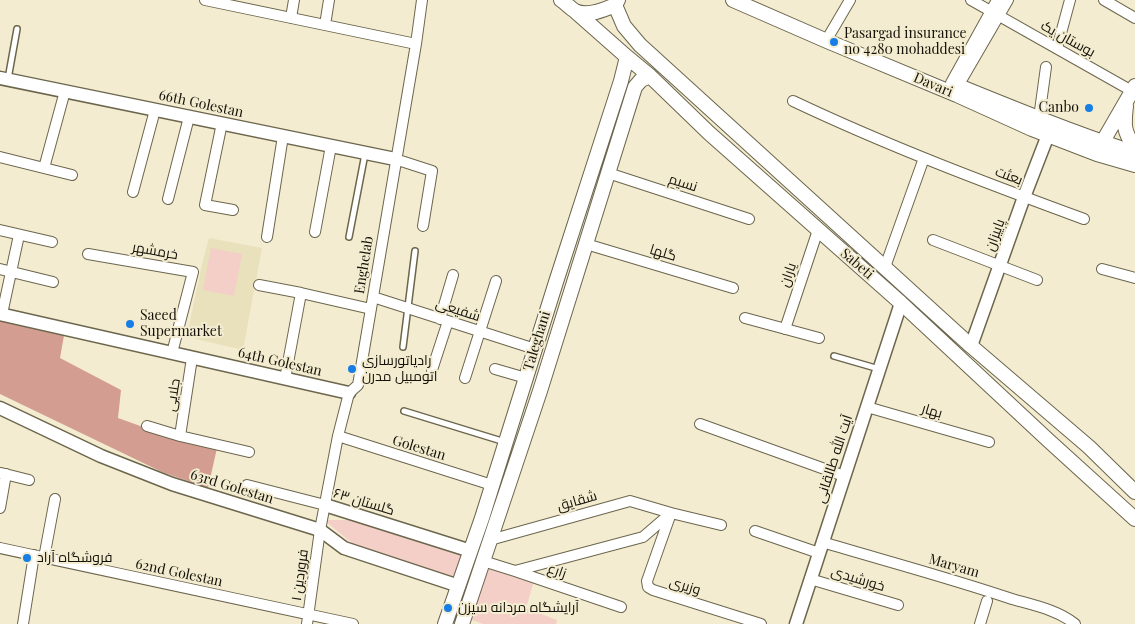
<!DOCTYPE html>
<meta charset="utf-8">
<style>
body{margin:0}
canvas{display:block;background:#f3ecd0}
</style>
<canvas width="1135" height="624"></canvas>
<script>
const ctx = document.querySelector('canvas').getContext('2d');
ctx.lineJoin = 'round';
function fill(path, color) { ctx.fillStyle = color; ctx.fill(path, 'evenodd'); }
function stroke(path, color, width, dash) { ctx.strokeStyle = color; ctx.lineWidth = width; ctx.lineCap = dash ? 'butt' : 'round'; ctx.setLineDash(dash || []); ctx.stroke(path); }
function label(font, color, halo, rows, align = 'center') {
  ctx.font = font + ' "Playfair Display",Cairo,serif'; ctx.lineWidth = 4; ctx.setLineDash([]); ctx.textBaseline = 'middle'; ctx.strokeStyle = halo; ctx.fillStyle = color; for (const [text, x, y, turn = 0] of rows) {
    ctx.save(); ctx.translate(x, y); ctx.rotate((+turn || 0) * Math.PI / 180); ctx.textAlign = isNaN(turn) ? turn : align; if (halo) ctx.strokeText(text, 0, 0); ctx.fillText(text, 0, 0); ctx.restore();
  }
}
fill(new Path2D(`
 M 209,238 L 262,248 L 243,350 L 196,339 L 188,331 L 201,269 Z`), '#e9e0bc');
fill(new Path2D(`
 M 211,248 L 242,254 L 234,296 L 203,290 Z
 M 324,520 L 359,520 L 464,554 L 455,580 L 353,544 Z
 M 488,565 L 534,581 L 526,608 L 557,620 L 556,624 L 483,624 L 470,619 Z`), '#f4cfc7');
fill(new Path2D(`
 M 0,317 L 65,330 L 60,358 L 121,390 L 118,418 L 171,437 L 217,448 L 208,488 L 162,472 L 0,394 Z`), '#d49d92');
const service = new Path2D(`
 M 8,79 L 17,29
 M 349,237 L 365,154
 M 403,347 L 415,251
 M 834,356 L 879,369
 M 404,411 L 505,442`);
const minor = new Path2D(`
 M 205,0 L 416,44
 M 971,0 L 1132,91
 M 1104,0 L 1135,18
 M 291,18 L 294,0
 M 325,25 L 329,0
 M 830,34 L 850,0
 M 1057,48 L 1070,0
 M 951,83 L 997,0
 M 958,86 L 1008,0
 M 793,101 C 888,146 986,183 1084,219
 M 1039,118 L 1046,67
 M 222,123 L 205,205 L 233,210
 M 0,157 L 72,175
 M 395,159 L 432,171 L 423,226
 M 44,168 L 65,91
 M 608,173 L 749,219
 M 133,192 L 155,110
 M 168,199 L 189,117
 M 0,230 L 52,242
 M 315,232 L 331,146
 M 267,237 L 283,136
 M 933,240 L 1037,280
 M 586,244 L 733,288
 M 88,254 L 193,272 L 172,353
 M 885,267 L 924,158
 M 0,269 L 53,282
 M 1102,269 L 1135,278
 M 259,285 L 301,293 L 371,309
 M 373,297 L 535,349
 M 2,314 L 19,235
 M 745,318 L 819,338
 M 440,319 L 453,275
 M 785,329 L 818,230
 M 495,369 L 526,378
 M 432,370 L 448,321
 M 465,378 L 496,281
 M 285,379 L 301,293
 M 867,407 L 989,442
 M 700,424 L 844,476
 M 147,426 L 180,436 L 249,452
 M 180,436 L 192,358
 M 338,436 L 492,485
 M 1,473 L 29,480
 M 247,485 L 325,505
 M 0,508 L 6,474
 M 721,525 L 671,513 L 647,581 L 648,587 L 653,590 L 761,624
 M 755,531 L 819,553
 M 490,540 L 630,501 L 671,513 L 643,537 L 515,571
 M 822,542 C 886,561 950,578 1012,599 C 1033,605 1058,610 1075,624
 M 0,548 L 353,624
 M 44,558 L 55,499
 M 483,561 L 515,571 L 621,607
 M 810,579 L 898,605
 M 23,624 L 34,555
 M 307,624 L 320,530 L 338,436 L 349,393 L 358,385 L 416,44 L 422,0
 M 980,624 L 987,601`);
const tertiary = new Path2D(`
 M 0,78 L 395,159
 M 0,314 L 349,393
 M 971,346 L 1024,197 L 1048,135
 M 0,408 L 101,456 L 172,484 L 320,530 L 344,548 L 459,586
 M 325,505 L 471,551
 M 796,624 L 901,303`);
const secondary = new Path2D(`
 M 561,0 C 566,3 570,8 575,11 C 587,17 604,10 615,5 L 618,0
 M 733,0 L 827,41 L 957,95 L 1032,129 L 1097,154 L 1135,165
 M 615,5 L 624,26 L 640,45 L 971,346 L 1089,447 L 1135,492
 M 576,12 L 627,57 L 650,76 L 709,133 L 901,303 L 1048,440 L 1135,519
 M 956,85 C 1015,109 1074,133 1135,153
 M 1126,106 C 1124,124 1123,132 1135,147
 M 1099,151 L 1102,143 L 1135,86
 M 445,624 L 482,518 L 556,282 L 621,81 L 627,57
 M 462,624 L 540,391 L 635,87 L 641,80 L 650,76`);
stroke(service, '#6c664d', 8);
stroke(minor, '#6c664d', 12);
stroke(tertiary, '#6c664d', 15);
stroke(secondary, '#6c664d', 16);
stroke(service, '#fff', 5);
stroke(minor, '#fff', 10);
stroke(tertiary, '#fff', 12);
stroke(secondary, '#fff', 14);
for (const [x, y, r, color] of [
 [834,42,5,"#177ee6"],
 [1089,108,5,"#177ee6"],
 [130,324,5,"#177ee6"],
 [352,369,5,"#177ee6"],
 [27,558,5,"#177ee6"],
 [448,608,5,"#177ee6"]
]) { const dot = new Path2D(); dot.arc(x, y, r, 0, 2 * Math.PI); ctx.fillStyle = color; ctx.fill(dot); stroke(dot, '#f3ecd0', 2); }
label('14px', '#131107', '#f3ecd0', [
 ["Pasargad insurance",844,34],
 ["no 4280 mohaddesi",844,50],
 ["Canbo",1079,108,"right"],
 ["Saeed",140,316],
 ["Supermarket",140,332],
 ["رادیاتورسازی",362,361],
 ["اتومبیل مدرن",362,377],
 ["فروشگاه آراد",37,558],
 ["آرایشگاه مردانه سیزن",458,608]
], 'left');
label('14px', '#131107', '#f3ecd0', [
 ["بوستان یک",1068,39,29],
 ["Davari",933,85,23],
 ["66th Golestan",201,104,12],
 ["بعثت",1009,176,21],
 ["نسیم",683,183,18],
 ["پاییزان",995,235,-70],
 ["خرمشهر",155,251,10],
 ["گلها",663,253,17],
 ["Sabeti",857,264,41],
 ["Enghelab",364,265,-81],
 ["یاران",788,275,-71],
 ["شفیعی",458,310,18],
 ["Taleghani",537,341,-73],
 ["64th Golestan",280,362,13],
 ["جلایی",173,395,-81],
 ["بهار",932,411,16],
 ["Golestan",419,448,17],
 ["آیت الله طالقانی",834,459,-72],
 ["63rd Golestan",232,487,17],
 ["شقایق",577,501,-16],
 ["گلستان ۶۳",364,502,17],
 ["Maryam",954,566,16],
 ["زارع",557,571,19],
 ["62nd Golestan",179,573,12],
 ["فروردین ۱",300,575,-82],
 ["خورشیدی",858,579,17],
 ["وزیری",685,586,17]
]);
</script>
